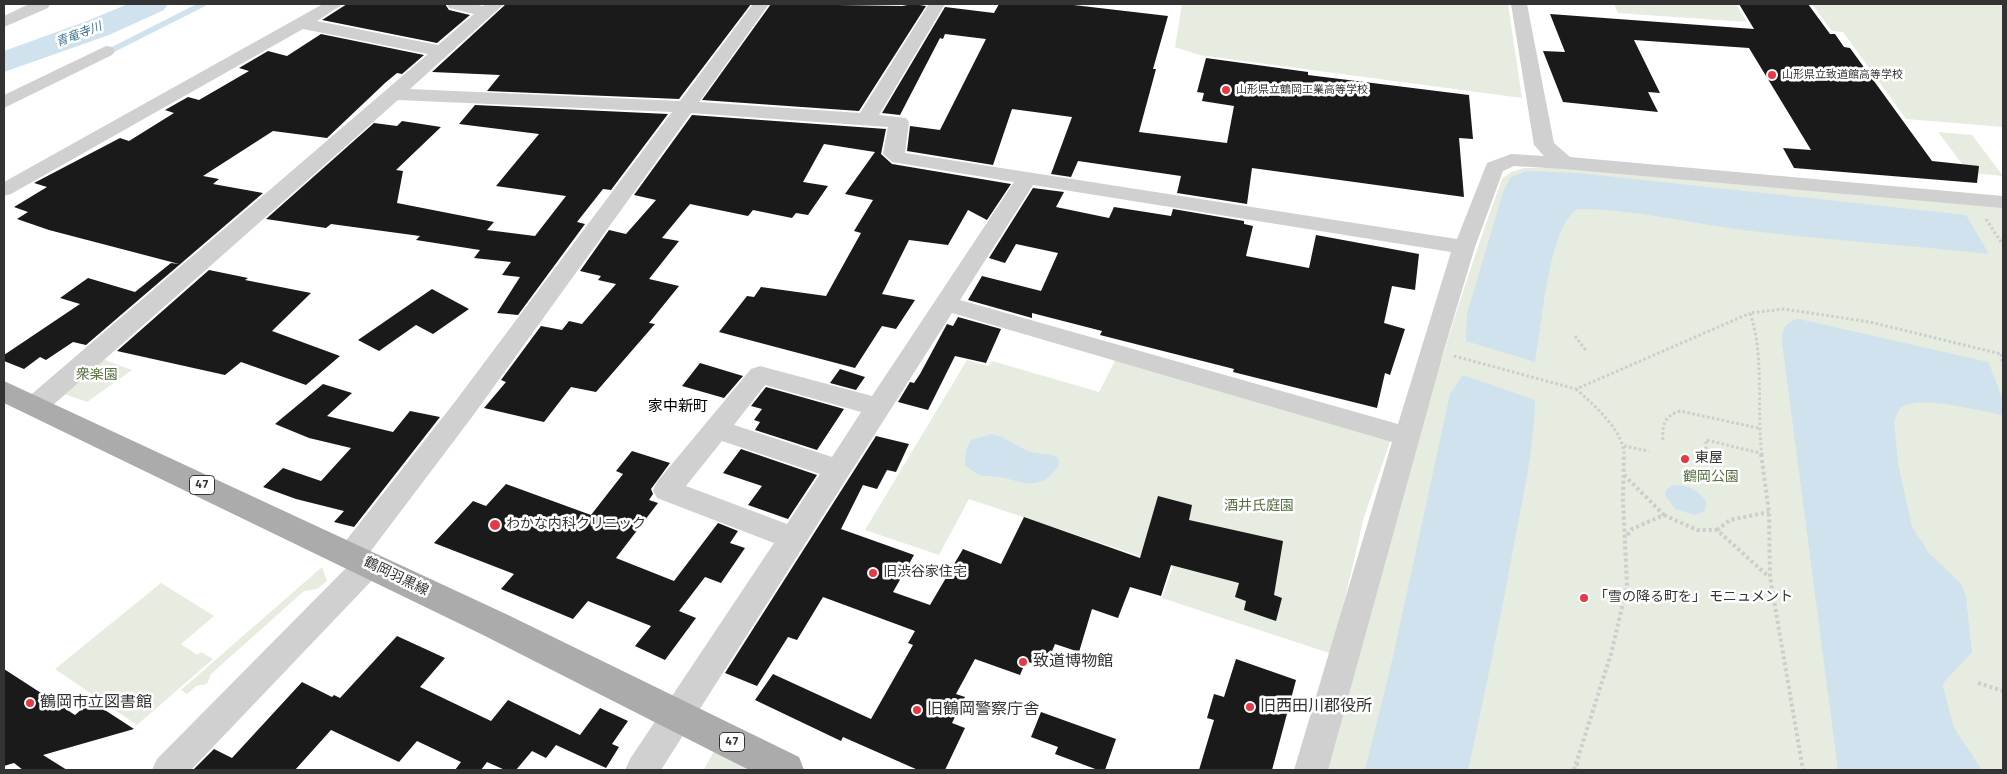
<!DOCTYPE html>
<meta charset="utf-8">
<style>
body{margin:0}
#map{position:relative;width:2007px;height:774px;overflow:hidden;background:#fff;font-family:"Titillium Web",sans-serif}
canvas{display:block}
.frame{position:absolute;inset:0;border:5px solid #333;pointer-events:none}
</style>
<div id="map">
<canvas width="2007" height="774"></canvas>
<div class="frame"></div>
</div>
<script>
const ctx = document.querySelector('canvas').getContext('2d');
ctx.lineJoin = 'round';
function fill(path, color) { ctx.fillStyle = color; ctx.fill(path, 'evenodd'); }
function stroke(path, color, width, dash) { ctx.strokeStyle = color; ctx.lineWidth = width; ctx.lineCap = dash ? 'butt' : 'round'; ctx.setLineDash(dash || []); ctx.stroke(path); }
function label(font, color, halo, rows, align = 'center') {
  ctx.font = font + ' "Titillium Web","Noto Sans JP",sans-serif'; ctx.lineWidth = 5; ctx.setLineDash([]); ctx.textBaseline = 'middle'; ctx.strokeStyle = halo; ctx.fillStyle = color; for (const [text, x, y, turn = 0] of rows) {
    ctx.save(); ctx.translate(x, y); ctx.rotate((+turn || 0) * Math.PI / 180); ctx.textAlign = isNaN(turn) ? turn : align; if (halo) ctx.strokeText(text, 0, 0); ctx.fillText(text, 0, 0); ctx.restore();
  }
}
fill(new Path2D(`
 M 1182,4 L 1508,4 L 1522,98 L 1199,55 L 1175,47 Z
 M 1614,4 L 1736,4 L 1747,22 L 1618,13 Z
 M 1812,4 L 2003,4 L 2003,127 L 1906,119 L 1843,32 L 1832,31 Z
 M 1938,132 L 1972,135 L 2003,176 L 1969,173 Z
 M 1524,168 L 1560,168 L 2003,207 L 2003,770 L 1325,770 C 1381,572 1431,372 1502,179 L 1511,172 Z
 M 97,357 L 132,370 L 87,402 L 56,391 Z
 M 1117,357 L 1392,436 L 1364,517 L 1332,654 L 1162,598 L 1173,567 L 969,499 L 939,555 L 865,530 L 967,360 L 988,366 L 992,361 L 1099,392 Z
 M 322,567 L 327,581 L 317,589 L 304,591 L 211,674 L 207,684 L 196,686 L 187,694 L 181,690 Z
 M 161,583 L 214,616 L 181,644 L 197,655 L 201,652 L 213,659 L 137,725 L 55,669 Z
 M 714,751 L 748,770 L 704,769 Z`), '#e6ecdf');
fill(new Path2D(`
 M 1527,171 L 1578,173 L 1966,215 L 1989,254 C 1907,245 1825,240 1743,230 C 1689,223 1633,209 1578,209 C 1548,225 1542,328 1535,362 L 1466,341 L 1467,314 L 1504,189 L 1511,177 Z
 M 1799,319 L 1988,362 L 1990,366 L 2003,401 L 2003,415 C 1978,411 1920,394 1900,408 L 1894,421 L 1898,463 L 1912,527 L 1929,553 L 1962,585 L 1966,597 L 1972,652 L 1944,682 L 1943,687 L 1954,728 L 1982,770 L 1838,770 L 1782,342 C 1782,329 1785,322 1799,319 Z
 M 1463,375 L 1535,400 C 1534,447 1524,493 1515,539 C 1501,616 1485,693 1468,770 L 1365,770 L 1393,657 L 1450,394 Z
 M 992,434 C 1008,438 1020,449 1031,452 C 1041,455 1049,452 1058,458 L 1059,465 C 1042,489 1029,485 1005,478 C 984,473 986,482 965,465 L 966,450 L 971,440 Z
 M 1673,485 C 1687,484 1699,490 1706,502 L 1705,511 L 1695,515 L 1675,509 L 1665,495 L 1666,490 Z`), '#cfe2ee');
stroke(new Path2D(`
 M 106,53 L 203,4`), '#cfe2ee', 5.5);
fill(new Path2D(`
 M 128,4 L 168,4 L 164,10 L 109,35 L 4,72 L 4,51 L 87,21 Z`), '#cfe2ee');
fill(new Path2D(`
 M 347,4 L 445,4 L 449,10 L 470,15 L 437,43 L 322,20 Z
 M 506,4 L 751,4 L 679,99 L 487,91 L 500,75 L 432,72 Z
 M 771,4 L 902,6 L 913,4 L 926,6 L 859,111 L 702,100 Z
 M 999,4 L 1065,4 L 1168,16 L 1153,69 L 1156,69 L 1139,132 L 1227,143 L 1234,106 L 1202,101 L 1204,93 L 1197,92 L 1206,58 L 1308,72 L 1308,75 L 1469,95 L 1473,139 L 1459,138 L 1464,197 L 1252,168 L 1247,204 L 1177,193 L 1181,176 L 1078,161 L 1071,177 L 1051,174 L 1072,117 L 1012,109 L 993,165 L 907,151 L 910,126 L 940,130 L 986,39 L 945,34 L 943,39 L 940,38 L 900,115 L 882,113 L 945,7 L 994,13 Z
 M 1739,4 L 1808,4 L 1830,34 L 1835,34 L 1844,47 L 1850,48 L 1932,161 L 1979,166 L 1977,183 L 1794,168 L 1783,148 L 1811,150 L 1749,48 L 1634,40 L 1660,93 L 1648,92 L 1658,112 L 1563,102 L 1543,51 L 1565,52 L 1550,14 L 1754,29 Z
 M 321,34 L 424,55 L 402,74 L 397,73 L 385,83 L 327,138 L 273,131 L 203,176 L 219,179 L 213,184 L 263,193 L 86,345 L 73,342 L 46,360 L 40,357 L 24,369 L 4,361 L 4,355 L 80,304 L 60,298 L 88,278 L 135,292 L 171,263 L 179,264 L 49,230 L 17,219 L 28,212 L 14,207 L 47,187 L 34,183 L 120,138 L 129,141 L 174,113 L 165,110 L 188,97 L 199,100 L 249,71 L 239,68 L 268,51 L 287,56 Z
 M 475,105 L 668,114 L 611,190 L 603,189 L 577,222 L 585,224 L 518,315 L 497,313 L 520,277 L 502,275 L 511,262 L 474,258 L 480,250 L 416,240 L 420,236 L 331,224 L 326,228 L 266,219 L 374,123 L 397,126 L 402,121 L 441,127 L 396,170 L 403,171 L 397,203 L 494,222 L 487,230 L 535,236 L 566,196 L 496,186 L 539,134 L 459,124 Z
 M 692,115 L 886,129 L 881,154 L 892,164 L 1011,184 L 987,220 L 968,210 L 948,245 L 909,240 L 882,294 L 915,300 L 896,329 L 882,326 L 855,368 L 719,332 L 747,296 L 754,297 L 761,287 L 826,296 L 861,233 L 854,231 L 873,200 L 845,194 L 875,152 L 824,144 L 803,182 L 828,186 L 808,215 L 796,213 L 792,218 L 753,210 L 748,216 L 690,204 L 662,238 L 679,241 L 649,279 L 679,286 L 649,323 L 655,324 L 596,392 L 571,387 L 544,422 L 484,408 L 506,382 L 501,380 L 541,326 L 562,330 L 569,321 L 582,324 L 616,284 L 598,280 L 601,276 L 580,271 L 609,230 L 626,234 L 656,200 L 634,195 Z
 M 1033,188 L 1064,192 L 1056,207 L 1109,218 L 1114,207 L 1171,216 L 1173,209 L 1244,221 L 1244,224 L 1253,226 L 1246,256 L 1309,268 L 1316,235 L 1419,254 L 1415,290 L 1392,286 L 1384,323 L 1405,329 L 1390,375 L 1385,373 L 1377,408 L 1233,372 L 1234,369 L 1100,335 L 1102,331 L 1032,313 L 1032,318 L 968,300 L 982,276 L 1041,291 L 1058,253 L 1016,244 L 1005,263 L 989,258 Z
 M 209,270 L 248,278 L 245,280 L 311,293 L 272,331 L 340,356 L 306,385 L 241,362 L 225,375 L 117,351 Z
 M 432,289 L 469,309 L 433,334 L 416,325 L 379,351 L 358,340 Z
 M 958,317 L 1001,329 L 986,363 L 955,356 L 928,410 L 898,402 L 910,382 L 914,383 L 920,374 L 947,324 L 953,326 Z
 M 700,363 L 743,376 L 724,398 L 682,386 Z
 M 840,369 L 865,377 L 856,390 L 830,383 Z
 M 323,384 L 352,393 L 327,416 L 393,432 L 410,411 L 440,417 L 354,527 L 334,522 L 344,511 L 296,499 L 263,487 L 283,468 L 321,481 L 351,448 L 309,438 L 275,424 Z
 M 766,387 L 844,409 L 817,450 L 755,430 L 760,422 L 754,420 L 762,409 L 751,406 Z
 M 876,436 L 909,444 L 896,472 L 887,470 L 877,489 L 863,485 L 841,529 L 914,555 L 893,592 L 930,605 L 963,549 L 1001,564 L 1024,517 L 1140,558 L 1158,496 L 1192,505 L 1189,520 L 1283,541 L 1274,595 L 1282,598 L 1276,621 L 1244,610 L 1246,601 L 1235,597 L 1239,583 L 1171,565 L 1161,596 L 1130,587 L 1118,618 L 1092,609 L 1079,652 L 1055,644 L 1045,668 L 1026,661 L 1020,675 L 975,659 L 956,694 L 965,697 L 952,723 L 965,728 L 945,770 L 918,770 L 843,737 L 841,741 L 755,700 L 773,674 L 871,719 L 913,645 L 908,643 L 915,631 L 823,597 L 797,640 L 788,637 L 757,686 L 725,673 Z
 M 741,449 L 817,475 L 788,519 L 748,505 L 762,486 L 723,473 Z
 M 632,451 L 670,463 L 651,489 L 653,494 L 649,500 L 658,503 L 616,558 L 674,581 L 718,523 L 738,531 L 730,543 L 745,548 L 721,583 L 705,577 L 679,611 L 696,618 L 665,660 L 635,646 L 651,626 L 588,601 L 573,619 L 501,589 L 514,574 L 434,543 L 473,501 L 486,506 L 506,484 L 591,515 L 623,474 L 616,471 Z
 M 397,636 L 445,658 L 420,687 L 491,721 L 508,700 L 580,735 L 600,708 L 628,721 L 612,744 L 619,747 L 606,768 L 556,745 L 546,758 L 532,751 L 516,770 L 505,770 L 487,762 L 481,770 L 455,770 L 461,762 L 417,741 L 399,762 L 331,730 L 295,770 L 193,770 L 214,749 L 232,758 L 302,682 L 332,697 L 334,695 L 340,698 Z
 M 1236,659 L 1296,680 L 1272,770 L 1199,770 L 1214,720 L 1207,718 L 1214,694 L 1224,697 Z
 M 4,669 L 75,715 L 91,701 L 134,729 L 43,755 L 67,770 L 23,770 L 14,763 L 4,766 Z
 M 1041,712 L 1116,739 L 1105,770 L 1098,770 L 1055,754 L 1058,747 L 1031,737 Z`), '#1a1a1a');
stroke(new Path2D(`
 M 1986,219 L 2003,245
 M 1575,336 L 1587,352
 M 2001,354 L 2003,364
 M 1454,356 L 1576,389 L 1750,313
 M 1576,389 C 1594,405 1624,431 1624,455
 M 1663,440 C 1662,425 1664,416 1680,411 L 1758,428
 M 1624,446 L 1649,451
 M 1706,454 L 1706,440 L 1760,453
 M 1762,455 C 1756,409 1765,356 1750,313 L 1784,309 L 1870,322 L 2001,354`), '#cdcdcd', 3, [2.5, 2.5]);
stroke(new Path2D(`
 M 1761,454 L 1769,512 L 1770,577 L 1803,770
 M 1624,475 L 1664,515 L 1632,529 L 1625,538
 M 1664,515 L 1697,530 L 1717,530 L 1769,577
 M 1717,530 L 1730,520 L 1769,512
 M 1978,683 L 2003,691
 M 1577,763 L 1578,770
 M 1574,770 L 1611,654 L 1627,586 L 1623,501 L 1624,454`), '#cdcdcd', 4, [3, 3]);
fill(new Path2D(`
 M 29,4 L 50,4 L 48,8 L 4,27 L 4,16 Z
 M 323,4 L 343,4 L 317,21 L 438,45 L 474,14 L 449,8 L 447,4 L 474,4 L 483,6 L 486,4 L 504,4 L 410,89 L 680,101 L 753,4 L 769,4 L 699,102 L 860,113 L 929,4 L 945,4 L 879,115 L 906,118 L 909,122 L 905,153 L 1457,239 L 1487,163 L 1511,154 L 1544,156 L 1534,145 L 1511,4 L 1527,4 L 1554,143 L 1570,157 L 2003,196 L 2003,208 L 1564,169 L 1514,166 L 1503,171 L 1475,247 L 1444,350 L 1328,770 L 1294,770 L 1392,442 L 952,313 L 661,770 L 625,770 L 630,759 L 774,543 L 657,498 L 653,490 L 657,482 L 751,369 L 760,366 L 872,396 L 1014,182 L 892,162 L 883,154 L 888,127 L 691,113 L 472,417 L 370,552 L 379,555 L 383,564 L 379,573 L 191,770 L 152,770 L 157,759 L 348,566 L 341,563 L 337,555 L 341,547 L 454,403 L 672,112 L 398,100 L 44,413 L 35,415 L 26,413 L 22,406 L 26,399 L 428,54 L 303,29 L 11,194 L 4,196 L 4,182 ZM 1033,185 L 1451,252 L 1398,424 L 960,300 ZM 765,385 L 861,412 L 832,457 L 734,425 ZM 722,441 L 820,474 L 787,524 L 686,486 Z
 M 106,46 L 112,47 L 115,51 L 112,55 L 4,108 L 4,95 Z`), '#d0d0d0');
fill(new Path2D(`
 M 4,381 L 506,614 L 799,757 L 804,770 L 749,770 L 483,635 L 4,403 Z`), '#ababab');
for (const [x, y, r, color] of [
 [1772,75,5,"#e63946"],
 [1226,90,5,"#e63946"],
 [1685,459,5,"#e63946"],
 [495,525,6,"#e63946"],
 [873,573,5,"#e63946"],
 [1584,598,5,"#e63946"],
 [1023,662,5,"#e63946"],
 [30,703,5,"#e63946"],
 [1250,707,5,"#e63946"],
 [917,710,5,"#e63946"]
]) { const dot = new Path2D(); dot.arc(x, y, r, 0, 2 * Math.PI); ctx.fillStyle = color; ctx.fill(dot); stroke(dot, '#fff', 2); }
label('11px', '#333', '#fff', [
 ["山形県立致道館高等学校",1782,75],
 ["山形県立鶴岡工業高等学校",1236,90]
], 'left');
label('italic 12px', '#3f7597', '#fff', [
 ["青竜寺川",79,35,-21]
]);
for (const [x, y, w] of [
 [202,485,25],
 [732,742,25]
]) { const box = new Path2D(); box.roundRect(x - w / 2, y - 9.5, w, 19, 4); ctx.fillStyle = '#fff'; ctx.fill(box); stroke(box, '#333', 1); }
label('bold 12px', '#333', null, [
 ["47",202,485],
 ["47",732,742]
]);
label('14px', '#56703f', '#fff', [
 ["衆楽園",97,376],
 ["鶴岡公園",1711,478],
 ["酒井氏庭園",1259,507]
]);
label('14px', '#333', '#fff', [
 ["東屋",1695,459],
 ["わかな内科クリニック",506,525],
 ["旧渋谷家住宅",883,573],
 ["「雪の降る町を」 モニュメント",1594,598]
], 'left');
label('14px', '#333', '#fff', [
 ["鶴岡羽黒線",396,577,26]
]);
label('15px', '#000', '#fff', [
 ["家中新町",678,407]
]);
label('16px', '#333', '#fff', [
 ["致道博物館",1033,662],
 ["鶴岡市立図書館",40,703],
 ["旧西田川郡役所",1260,707],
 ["旧鶴岡警察庁舎",927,710]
], 'left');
</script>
